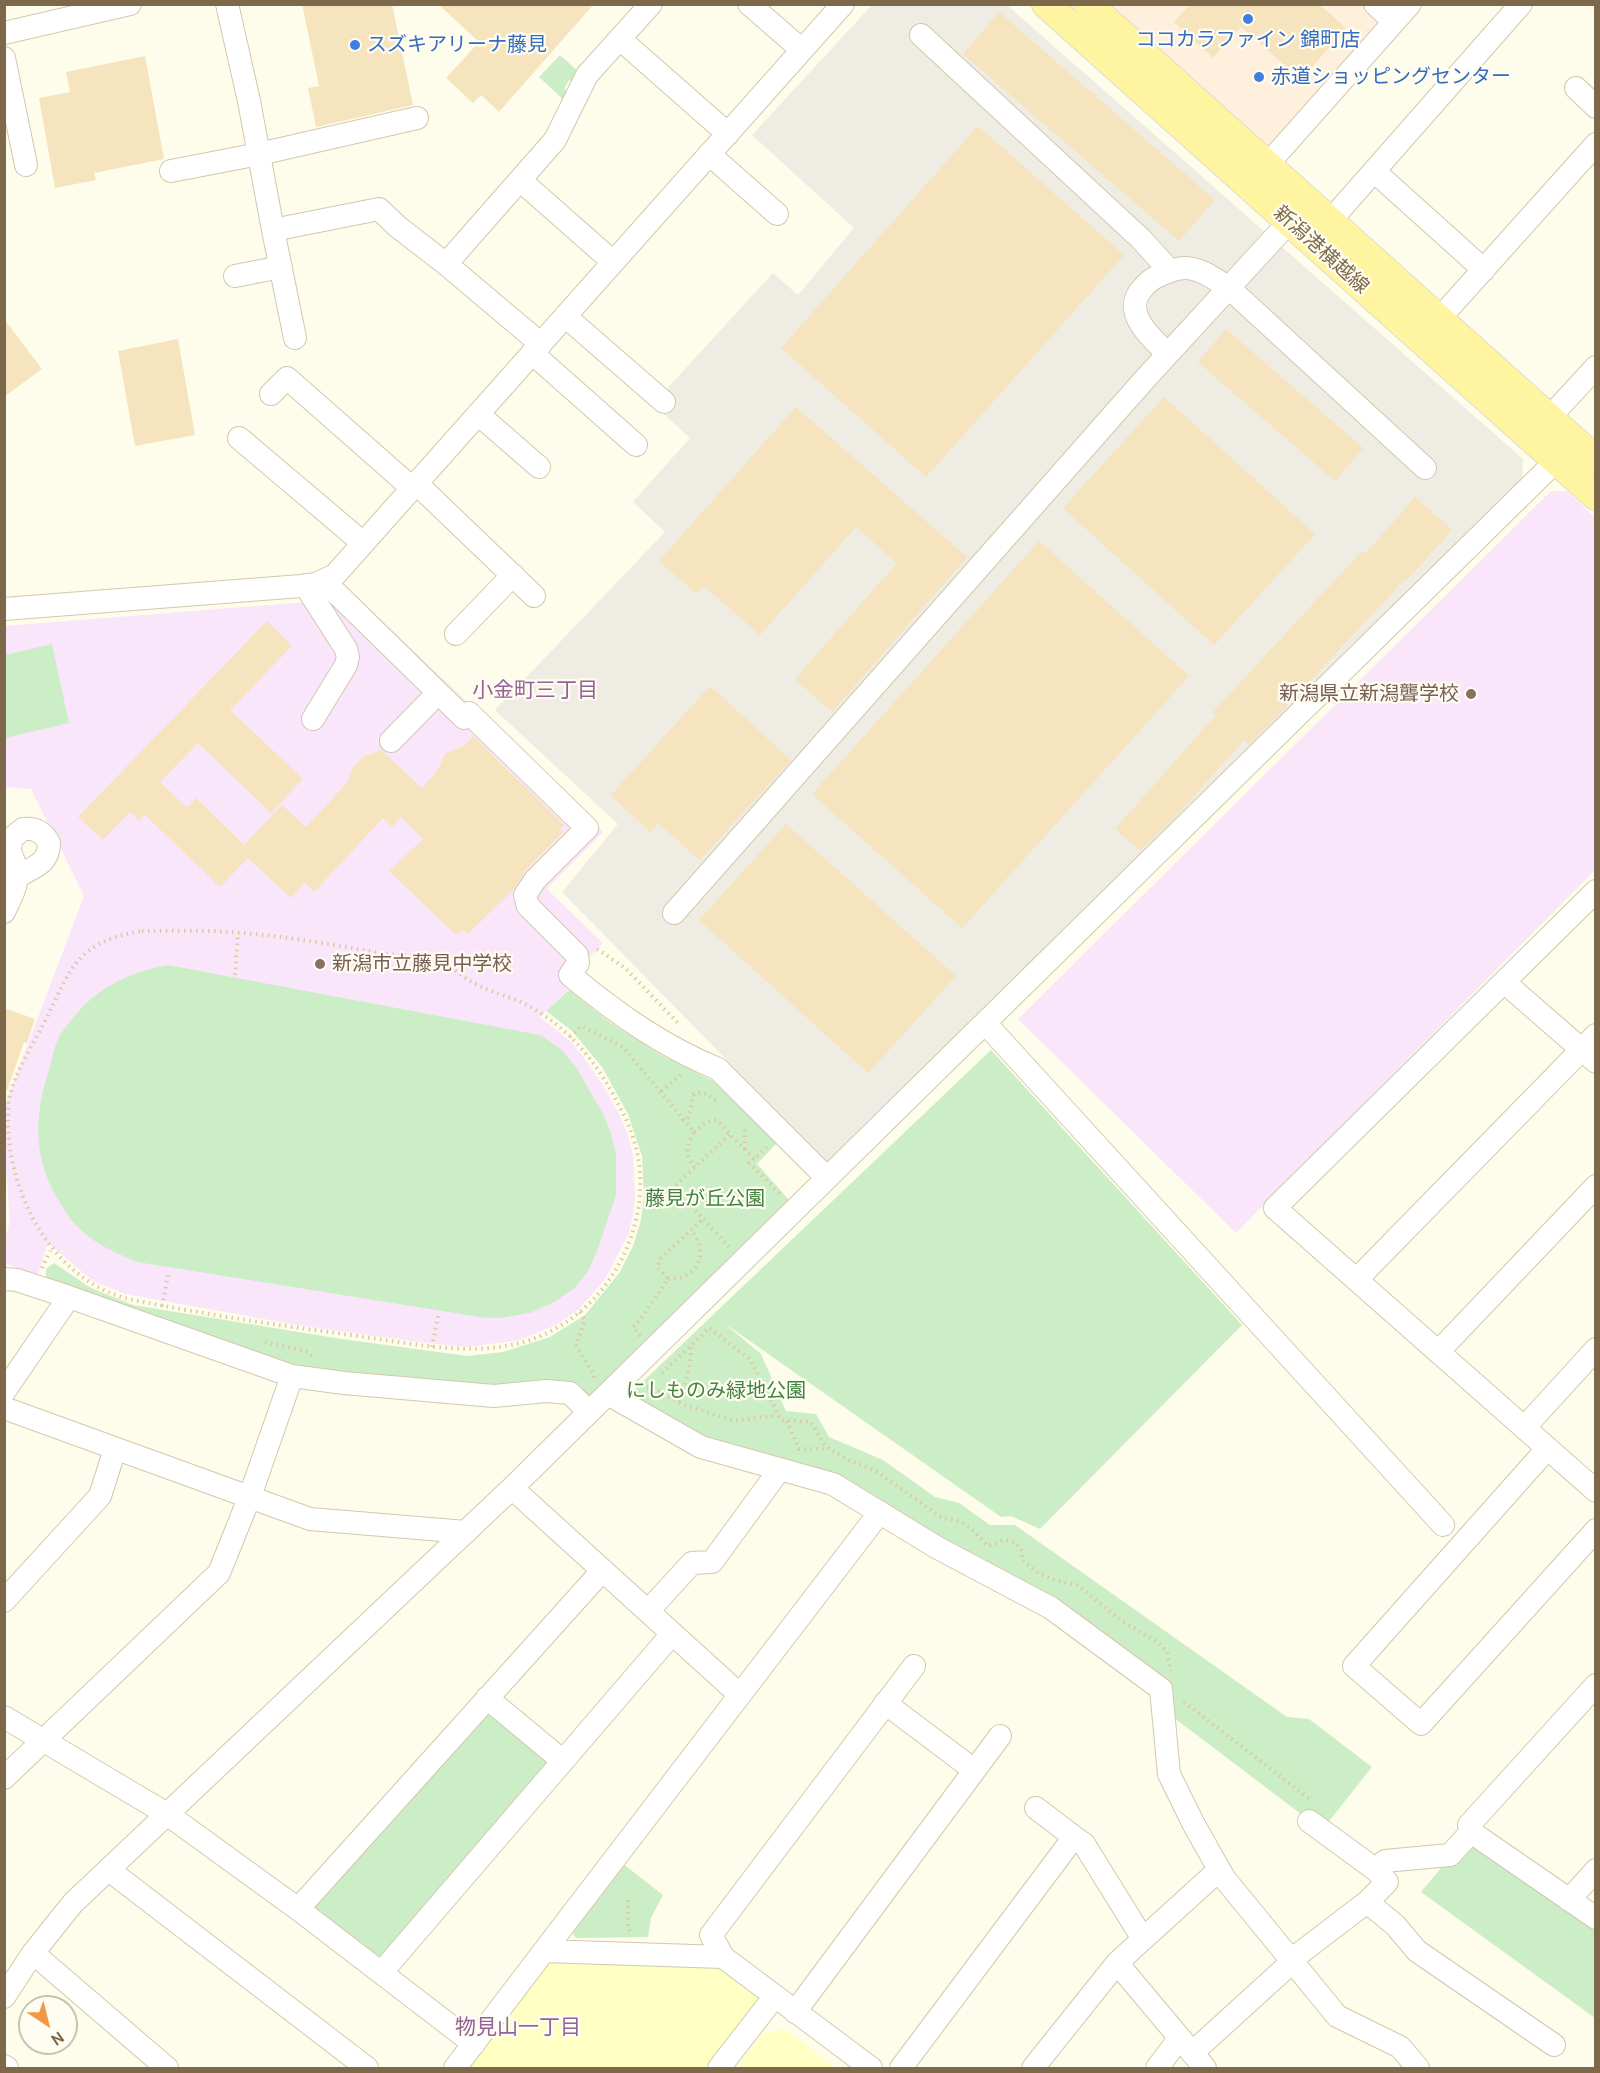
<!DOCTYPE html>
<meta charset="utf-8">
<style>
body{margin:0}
#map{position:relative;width:1600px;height:2073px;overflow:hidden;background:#fefcea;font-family:Cabin,sans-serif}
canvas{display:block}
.frame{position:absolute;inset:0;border:6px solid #7d694a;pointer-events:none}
.north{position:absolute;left:18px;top:1995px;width:60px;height:60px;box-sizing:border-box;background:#fffdf2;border:2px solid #cbc2af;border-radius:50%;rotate:145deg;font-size:16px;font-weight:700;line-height:24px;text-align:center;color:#7d694a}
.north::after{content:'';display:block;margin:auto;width:21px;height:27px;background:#f19947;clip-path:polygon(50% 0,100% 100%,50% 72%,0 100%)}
</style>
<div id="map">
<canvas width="1600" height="2073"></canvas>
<div class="frame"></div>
<div class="north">N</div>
</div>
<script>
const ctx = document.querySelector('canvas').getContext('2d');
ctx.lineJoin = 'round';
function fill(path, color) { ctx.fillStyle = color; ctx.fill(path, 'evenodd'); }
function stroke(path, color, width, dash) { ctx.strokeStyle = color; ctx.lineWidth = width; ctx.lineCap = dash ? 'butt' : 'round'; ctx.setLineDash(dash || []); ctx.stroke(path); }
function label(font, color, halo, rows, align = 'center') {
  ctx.font = font + ' Cabin,"Noto Sans JP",sans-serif'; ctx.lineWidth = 4.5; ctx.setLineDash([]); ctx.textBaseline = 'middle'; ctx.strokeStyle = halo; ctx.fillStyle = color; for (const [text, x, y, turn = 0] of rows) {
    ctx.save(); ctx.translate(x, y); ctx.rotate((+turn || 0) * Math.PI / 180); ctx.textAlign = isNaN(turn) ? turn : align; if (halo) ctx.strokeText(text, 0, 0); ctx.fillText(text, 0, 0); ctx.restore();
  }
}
fill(new Path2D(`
 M 1104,5 L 1397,5 L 1268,149 Z`), '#fff0dd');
fill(new Path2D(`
 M 872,5 L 1007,5 L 1523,459 L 1522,479 L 827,1162 L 562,892 L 618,824 L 495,710 L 665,532 L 633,502 L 690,438 L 653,404 L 773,273 L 798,295 L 854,228 L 752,135 Z`), '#efece3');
fill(new Path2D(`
 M 1551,491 L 1567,491 L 1595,518 L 1595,870 L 1236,1233 L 1018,1019 Z
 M 347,587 L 603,832 L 547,889 L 603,943 L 563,984 L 568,990 L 540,1017 L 570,1041 L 582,1055 L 603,1085 L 619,1114 L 628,1135 L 633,1155 L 635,1195 L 633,1216 L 628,1235 L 605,1279 L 579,1309 L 556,1325 L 520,1340 L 467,1347 L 426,1343 L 297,1325 L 125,1294 L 93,1281 L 48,1243 L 37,1277 L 5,1263 L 5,1241 L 10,1220 L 4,1144 L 6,1102 L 84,896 L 31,789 L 5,787 L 4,626 L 332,600 Z`), '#f9e6fb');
fill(new Path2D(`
 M 560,55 L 580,73 L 575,83 L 569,80 L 564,89 L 570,93 L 566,102 L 539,77 Z
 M 52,644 L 69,723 L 5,738 L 5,655 Z
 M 168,965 L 540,1035 L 561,1049 L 576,1067 L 601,1110 L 610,1130 L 616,1154 L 616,1195 L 596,1254 L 588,1271 L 575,1288 L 554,1302 L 530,1313 L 500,1318 L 486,1318 L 137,1262 C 114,1252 92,1243 75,1224 C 70,1219 66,1212 62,1206 C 33,1161 33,1119 49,1070 C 52,1060 54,1048 58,1039 C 63,1029 81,1007 90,1000 C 113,980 139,970 168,965 Z
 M 569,990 L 611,1023 L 659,1054 L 713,1081 L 777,1143 L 757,1164 L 790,1201 L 602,1390 L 584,1397 L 317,1373 L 257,1355 L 46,1282 L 46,1269 L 54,1263 L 91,1288 L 133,1305 L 335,1338 L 467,1356 L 503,1352 L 550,1337 L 585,1315 L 620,1272 L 633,1246 L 641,1220 L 644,1198 L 642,1156 L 628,1114 L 602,1067 L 572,1031 L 546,1011 Z
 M 991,1050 L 1242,1325 L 1040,1529 L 1011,1516 L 1001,1517 L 724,1323 L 761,1354 L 786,1411 L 816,1414 L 829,1437 L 883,1460 L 935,1497 L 959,1503 L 990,1525 L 1015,1525 L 1287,1717 L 1309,1719 L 1372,1767 L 1322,1830 L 1169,1714 L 1161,1689 L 880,1512 L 642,1413 L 633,1391 Z
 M 487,1698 L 563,1761 L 381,1973 L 298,1909 Z
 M 1471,1832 L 1595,1918 L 1595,2018 L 1421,1892 Z
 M 622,1863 L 663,1895 L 651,1918 L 648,1937 L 576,1938 L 571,1931 Z`), '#cceec6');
fill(new Path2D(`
 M 557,1960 L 719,1962 L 762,1994 L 705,2068 L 467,2068 L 543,1965 Z
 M 784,2029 L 833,2065 L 830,2068 L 736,2068 L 763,2033 Z`), '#fdffc3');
fill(new Path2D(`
 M 302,4 L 392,4 L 413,105 L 316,127 L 308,88 L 319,86 Z
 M 438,4 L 594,4 L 499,112 L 481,95 L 473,103 L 446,78 L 479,42 Z
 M 1190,4 L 1319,4 L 1346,28 L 1301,80 L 1241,27 L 1213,58 L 1174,22 Z
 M 999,12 L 1215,200 L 1179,241 L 963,54 Z
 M 145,56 L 164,159 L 94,173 L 96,180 L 55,188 L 39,98 L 70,92 L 66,72 Z
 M 978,126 L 1124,255 L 926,477 L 781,348 Z
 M 4,319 L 42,369 L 4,397 Z
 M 1226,329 L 1363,448 L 1335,481 L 1198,362 Z
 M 178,339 L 195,435 L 135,446 L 118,351 Z
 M 1164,397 L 1315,534 L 1214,645 L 1063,508 Z
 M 796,407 L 967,557 L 832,712 L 795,679 L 897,563 L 856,527 L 760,635 L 704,586 L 697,594 L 659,561 Z
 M 1415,497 L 1452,530 L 1407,580 L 1405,579 L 1281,712 L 1249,745 L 1244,740 L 1176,816 L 1140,851 L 1115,829 L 1216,715 L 1213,712 L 1362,551 L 1365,554 Z
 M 1039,541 L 1189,676 L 962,928 L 812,794 Z
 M 267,621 L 292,646 L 230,710 L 303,779 L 271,813 L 198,743 L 160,782 L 187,808 L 196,798 L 244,845 L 282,805 L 306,827 L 347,783 L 352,769 L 363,757 L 381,750 L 422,788 L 437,771 L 445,754 L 465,745 L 473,736 L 564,825 L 560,829 L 563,832 L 525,871 L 513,890 L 468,934 L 463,930 L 456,935 L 389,871 L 423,839 L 401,817 L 392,827 L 383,818 L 314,892 L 305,882 L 291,898 L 248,858 L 220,887 L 145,815 L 139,821 L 130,812 L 103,840 L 78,817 Z
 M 710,686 L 791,760 L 700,860 L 658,823 L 650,832 L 611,795 Z
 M 786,824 L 956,976 L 868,1073 L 699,920 Z
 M 4,1008 L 35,1019 L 27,1043 L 24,1042 L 7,1091 L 4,1090 Z`), '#f6e4bf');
const minor = new Path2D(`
 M 227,4 L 249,101 L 273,230 L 379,209 L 398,227 L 446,264 L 541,344
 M 749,4 L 802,50
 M 1375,4 L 1394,22
 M 4,33 L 130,4
 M 921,35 L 1141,239 L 1170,271
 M 620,39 L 728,134
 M 4,58 L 26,165
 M 1576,88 L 1596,107
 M 709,154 L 777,214
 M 1267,165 L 1410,4
 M 171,171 L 259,154 L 417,118
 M 1374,171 L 1484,270
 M 520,180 L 613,262
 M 1330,221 L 1521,4
 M 273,230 L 295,338
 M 446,264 L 555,140 L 587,75 L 651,4
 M 235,276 L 281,267
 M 565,316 L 664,402
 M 1439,319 L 1596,144
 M 532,353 L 636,445
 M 1168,354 C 1152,339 1121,312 1142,289 C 1146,284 1150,280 1156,277 C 1165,273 1176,267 1187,268 C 1202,269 1216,280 1229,288 L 1425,468
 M 271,394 L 287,378 L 412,488
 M 478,414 L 539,467
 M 1549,418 L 1596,367
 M 239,438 L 363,543
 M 416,483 L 534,596
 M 324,581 L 464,718 L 469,713 L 587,828 L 535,880 L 525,895 L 528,906 L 577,955 L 578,963 L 570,975 C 616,1013 662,1046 718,1069 L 827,1178
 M 305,585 L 346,649 L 348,657 L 346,665 L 313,719
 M 4,609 L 301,586 L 316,584 L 335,575 L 843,4
 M 456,634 L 513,575
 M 391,741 L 438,693
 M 1596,891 L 1275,1208 L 1596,1491
 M 4,912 C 9,901 17,887 17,875 C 17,858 6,858 12,838 L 23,829 C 36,828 43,832 49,843 C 49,865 32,867 17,877
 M 674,913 L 1145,379 L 1289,222
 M 1504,982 L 1596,1062
 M 986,1024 L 1443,1525
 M 4,1279 L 17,1280 L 69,1297 L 292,1376 L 344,1383 L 494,1396 L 546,1391 L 570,1393 L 589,1412
 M 1357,1279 L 1596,1035
 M 1438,1352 L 1596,1186
 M 4,1392 L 69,1297
 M 608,1394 L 701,1447 L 833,1484 L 936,1547 L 1051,1608 L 1161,1689 L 1169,1774 L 1193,1823 L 1224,1878 L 1337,2016 L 1400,2047 L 1418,2068
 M 4,1408 L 310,1519 L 466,1532
 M 1524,1428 L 1596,1349
 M 1547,1449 L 1354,1666 L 1421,1724 L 1596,1530
 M 512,1488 L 740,1695
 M 4,1601 L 100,1496 L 115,1449
 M 648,1611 L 692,1563 L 712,1562 L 780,1469
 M 487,1698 L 563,1761
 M 885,1703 L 974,1770
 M 4,1717 L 167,1814 L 298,1909 L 474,2044
 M 4,1778 L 219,1573 L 250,1496 L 292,1376
 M 1036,1808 L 1074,1837
 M 1471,1832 L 1596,1918
 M 109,1870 L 367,2068
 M 1376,1870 L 1385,1861 L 1450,1855 L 1471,1832 L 1469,1825 L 1596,1685
 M 1569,1900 L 1596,1870
 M 1367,1902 L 1395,1925 L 1417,1951 L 1554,2045
 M 298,1909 L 602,1571
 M 1143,1939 L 1219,1870
 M 33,1953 L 167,2068
 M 723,1957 L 711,1935 L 914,1666
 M 1291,1960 L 1367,1902 L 1387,1882 L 1376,1870 L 1309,1821
 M 381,1973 L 672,1634
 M 4,1997 L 33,1953 L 73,1903 L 512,1488 L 1556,461
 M 795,2012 L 1000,1736
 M 1192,2053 L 1292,1962
 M 4,2066 L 7,2068
 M 455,2068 L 544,1951
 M 719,2068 L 775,1996
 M 871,2068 L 723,1957 L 544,1951 L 880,1512
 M 901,2068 L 1074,1837 L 1084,1844 L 1143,1939 L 1117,1963 L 1205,2068
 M 1033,2068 L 1117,1963
 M 1157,2068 L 1179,2039`);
const major = new Path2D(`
 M 1046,4 L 1596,496
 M 1088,4 L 1596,460`);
stroke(minor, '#d3c8ae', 24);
stroke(major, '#e0dbd4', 30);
stroke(new Path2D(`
 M 142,931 C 170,931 200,930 228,932 C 279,935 330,944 380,953 C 398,956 418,955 435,960 C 450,964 459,975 472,982 C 491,993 515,997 534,1009 C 570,1030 596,1062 615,1098 C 621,1109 627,1120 631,1132 C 652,1186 636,1250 599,1293 C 577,1319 544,1339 511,1345 C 460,1355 409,1343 358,1336 C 283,1326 208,1315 133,1300 C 49,1282 0,1183 9,1099 C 15,1071 32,1047 45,1021 C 72,967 76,942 142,931 Z
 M 597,949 L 625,968 L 680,1025
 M 235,975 L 238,933
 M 570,1037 L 582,1026 L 623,1047 L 694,1132 C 687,1145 684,1156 695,1167
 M 661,1091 L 682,1074
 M 682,1121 L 688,1118 L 694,1094 C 709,1090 708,1098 720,1102
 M 694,1132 L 705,1123 L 716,1120 L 754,1159 L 768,1146
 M 745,1149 L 745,1127
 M 754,1159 L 749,1163 L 782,1196
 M 729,1247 L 674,1187 L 730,1134
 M 42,1268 L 50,1251
 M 668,1279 C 672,1278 678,1278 682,1277 C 704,1269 705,1245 691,1230
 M 162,1306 L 169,1271
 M 580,1312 L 585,1320 L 576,1345 L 594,1375 L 594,1380
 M 640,1336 L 633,1327 L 640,1320 L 668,1279 L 657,1267 L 661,1258 L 703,1219
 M 265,1342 L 308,1352 L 314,1359
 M 432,1347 L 438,1316
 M 662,1373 L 709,1328 L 750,1359 L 781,1420 L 811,1422 L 825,1446 L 850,1461 L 876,1471 L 942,1518 C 963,1519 975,1531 988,1546 L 1004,1540 L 1015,1542 L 1022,1551 L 1022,1560 L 1038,1573 L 1055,1580 L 1077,1585 L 1122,1621 L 1159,1643 L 1167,1652 L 1171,1671
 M 647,1388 L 654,1388 L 684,1405 L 735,1421 L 778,1415
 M 678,1401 C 686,1385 691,1364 691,1346
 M 787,1421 L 799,1449 L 828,1449
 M 1184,1702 L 1311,1800
 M 628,1900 L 628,1928 L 631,1933`), '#dcc8a1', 4, [1.5, 4.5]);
stroke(minor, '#fff', 22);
stroke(major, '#fff5a0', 28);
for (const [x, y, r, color] of [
 [1248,19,6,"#3f7fe0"],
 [355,45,6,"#3f7fe0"],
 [1259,77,6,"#3f7fe0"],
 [1471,694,6,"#8d6e63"],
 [320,964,6,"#8d6e63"]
]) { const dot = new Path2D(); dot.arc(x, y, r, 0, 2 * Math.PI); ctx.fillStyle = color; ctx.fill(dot); stroke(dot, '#fffdf2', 2); }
label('20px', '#366cbe', '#fffdf2', [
 ["ココカラファイン 錦町店",1248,40,"center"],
 ["スズキアリーナ藤見",367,45],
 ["赤道ショッピングセンター",1271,77]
], 'left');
label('20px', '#7d694a', '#fffdf2', [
 ["新潟港横越線",1321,250,42]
]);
label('20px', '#785e54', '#fffdf2', [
 ["新潟県立新潟聾学校",1459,694],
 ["新潟市立藤見中学校",332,964,"left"]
], 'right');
label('20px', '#428340', '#fffdf2', [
 ["藤見が丘公園",705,1199],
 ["にしものみ緑地公園",716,1391]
]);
label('21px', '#946298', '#fffdf2', [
 ["小金町三丁目",535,691],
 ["物見山一丁目",518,2028]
]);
</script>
